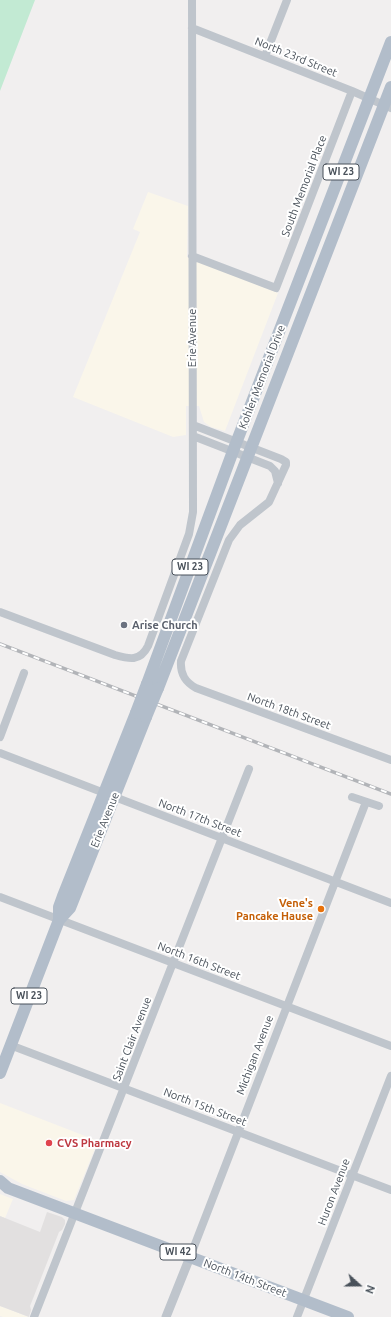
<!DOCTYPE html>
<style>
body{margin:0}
#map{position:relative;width:391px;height:1317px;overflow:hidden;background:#f1efef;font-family:Ubuntu,sans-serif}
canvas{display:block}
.north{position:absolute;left:339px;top:1265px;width:40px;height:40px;-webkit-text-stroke:3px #fff;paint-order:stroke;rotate:111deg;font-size:11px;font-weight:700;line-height:16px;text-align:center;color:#49515a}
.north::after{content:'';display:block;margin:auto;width:14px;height:18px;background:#49515a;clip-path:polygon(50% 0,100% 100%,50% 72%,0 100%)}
</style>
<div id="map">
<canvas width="391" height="1317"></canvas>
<div class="north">N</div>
</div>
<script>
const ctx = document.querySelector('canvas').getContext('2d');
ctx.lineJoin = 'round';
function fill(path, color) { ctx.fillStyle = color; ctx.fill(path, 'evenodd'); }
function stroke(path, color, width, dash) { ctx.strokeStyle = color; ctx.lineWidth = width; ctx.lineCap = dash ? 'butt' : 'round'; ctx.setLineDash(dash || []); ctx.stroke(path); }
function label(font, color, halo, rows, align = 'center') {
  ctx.font = font + ' Ubuntu,sans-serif'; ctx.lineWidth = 4; ctx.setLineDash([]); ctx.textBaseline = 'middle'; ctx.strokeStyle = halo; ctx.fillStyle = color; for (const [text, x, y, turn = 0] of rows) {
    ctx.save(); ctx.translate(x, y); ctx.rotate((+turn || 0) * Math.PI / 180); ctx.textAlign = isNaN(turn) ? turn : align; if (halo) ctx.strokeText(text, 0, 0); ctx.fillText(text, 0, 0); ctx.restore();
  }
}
fill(new Path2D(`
 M 148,192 L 188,206 L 187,257 L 278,293 L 225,431 L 211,427 L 204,422 L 199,406 L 186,406 L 186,435 L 173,437 L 73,397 L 140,232 L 133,229 Z
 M 0,1103 L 98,1141 L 74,1200 L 66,1201 L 22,1184 L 0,1172 Z
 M 0,1194 L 13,1199 L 5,1218 L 0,1216 Z
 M 0,1306 L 29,1317 L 3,1317 L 0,1316 Z`), '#faf6ea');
fill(new Path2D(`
 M 47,1212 L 62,1217 L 65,1220 L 65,1224 L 62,1230 L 59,1232 L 34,1296 L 30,1306 L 31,1310 L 29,1317 L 0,1306 L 0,1216 L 40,1232 Z`), '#e2e0e0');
fill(new Path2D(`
 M 0,0 L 35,0 L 0,91 Z`), '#c2ead3');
stroke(new Path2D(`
 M 192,28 L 352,91 L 391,108
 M 265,56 L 287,0
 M 192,256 L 276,288 L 352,91
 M 193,425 L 281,459 L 286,462 L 286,465 L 269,502 L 240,525 L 229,540 L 181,661 C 180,674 185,682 196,688 L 391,760
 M 193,436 L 270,466 L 275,471 L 278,483
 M 0,612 L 115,655 C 129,659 140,662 148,646 L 189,534 L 193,512 L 192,0
 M 0,737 L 24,673
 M 0,753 L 391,903
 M 352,797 L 379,806
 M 0,897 L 391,1046
 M 10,1045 L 391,1190
 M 190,1257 L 366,802
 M 34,1317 L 249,769
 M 297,1317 L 391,1076`), '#bfc5cc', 8);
stroke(new Path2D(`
 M 166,1317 L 190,1257`), '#bfc5cc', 9);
stroke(new Path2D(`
 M 147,684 L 233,451 L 391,42
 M 158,688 L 391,87
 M 59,920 L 70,908 L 146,717
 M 0,1073 L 59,920 L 59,907 L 63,896 L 136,713
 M 0,1181 L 8,1188 L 348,1317`), '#b2bdca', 12);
const rail = new Path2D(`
 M 0,644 L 391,794`);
stroke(rail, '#b2b4b8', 3.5);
stroke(rail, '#fff', 2, [6]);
stroke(new Path2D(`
 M 136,713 L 147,684
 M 146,717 L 158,688`), '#b2bdca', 12);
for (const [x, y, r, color] of [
 [124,625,4,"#6b7280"],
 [321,909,4,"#e8710a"],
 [49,1143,4,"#e0444e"]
]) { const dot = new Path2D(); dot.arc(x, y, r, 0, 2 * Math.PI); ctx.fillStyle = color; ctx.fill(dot); stroke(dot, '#fff', 1.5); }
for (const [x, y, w] of [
 [341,172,36],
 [190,567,36],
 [29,996,36],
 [178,1252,36]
]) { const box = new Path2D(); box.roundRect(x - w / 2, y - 8, w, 16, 3); ctx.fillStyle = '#fff'; ctx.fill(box); stroke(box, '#49515a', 1); }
label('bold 10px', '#49515a', null, [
 ["WI 23",341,172],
 ["WI 23",190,567],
 ["WI 23",29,996],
 ["WI 42",178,1252]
]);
label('11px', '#49515a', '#fff', [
 ["North 23rd Street",296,57,22],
 ["South Memorial Place",304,186,-69],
 ["Erie Avenue",192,338,-90],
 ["Kohler Memorial Drive",262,377,-69],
 ["North 18th Street",289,711,20],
 ["North 17th Street",200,818,21],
 ["Erie Avenue",105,820,-68],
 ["North 16th Street",199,961,21],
 ["Saint Clair Avenue",132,1039,-69],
 ["Michigan Avenue",255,1055,-69],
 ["North 15th Street",205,1107,21],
 ["Huron Avenue",334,1192,-69],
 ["North 14th Street",245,1278,21]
]);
label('bold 11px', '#5b616d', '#fff', [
 ["Arise Church",132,625]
], 'left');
label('bold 11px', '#c56008', '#fff', [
 ["Vene's",313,903],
 ["Pancake Hause",313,916]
], 'right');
label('bold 11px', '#be3a42', '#fff', [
 ["CVS Pharmacy",57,1143]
], 'left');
</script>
